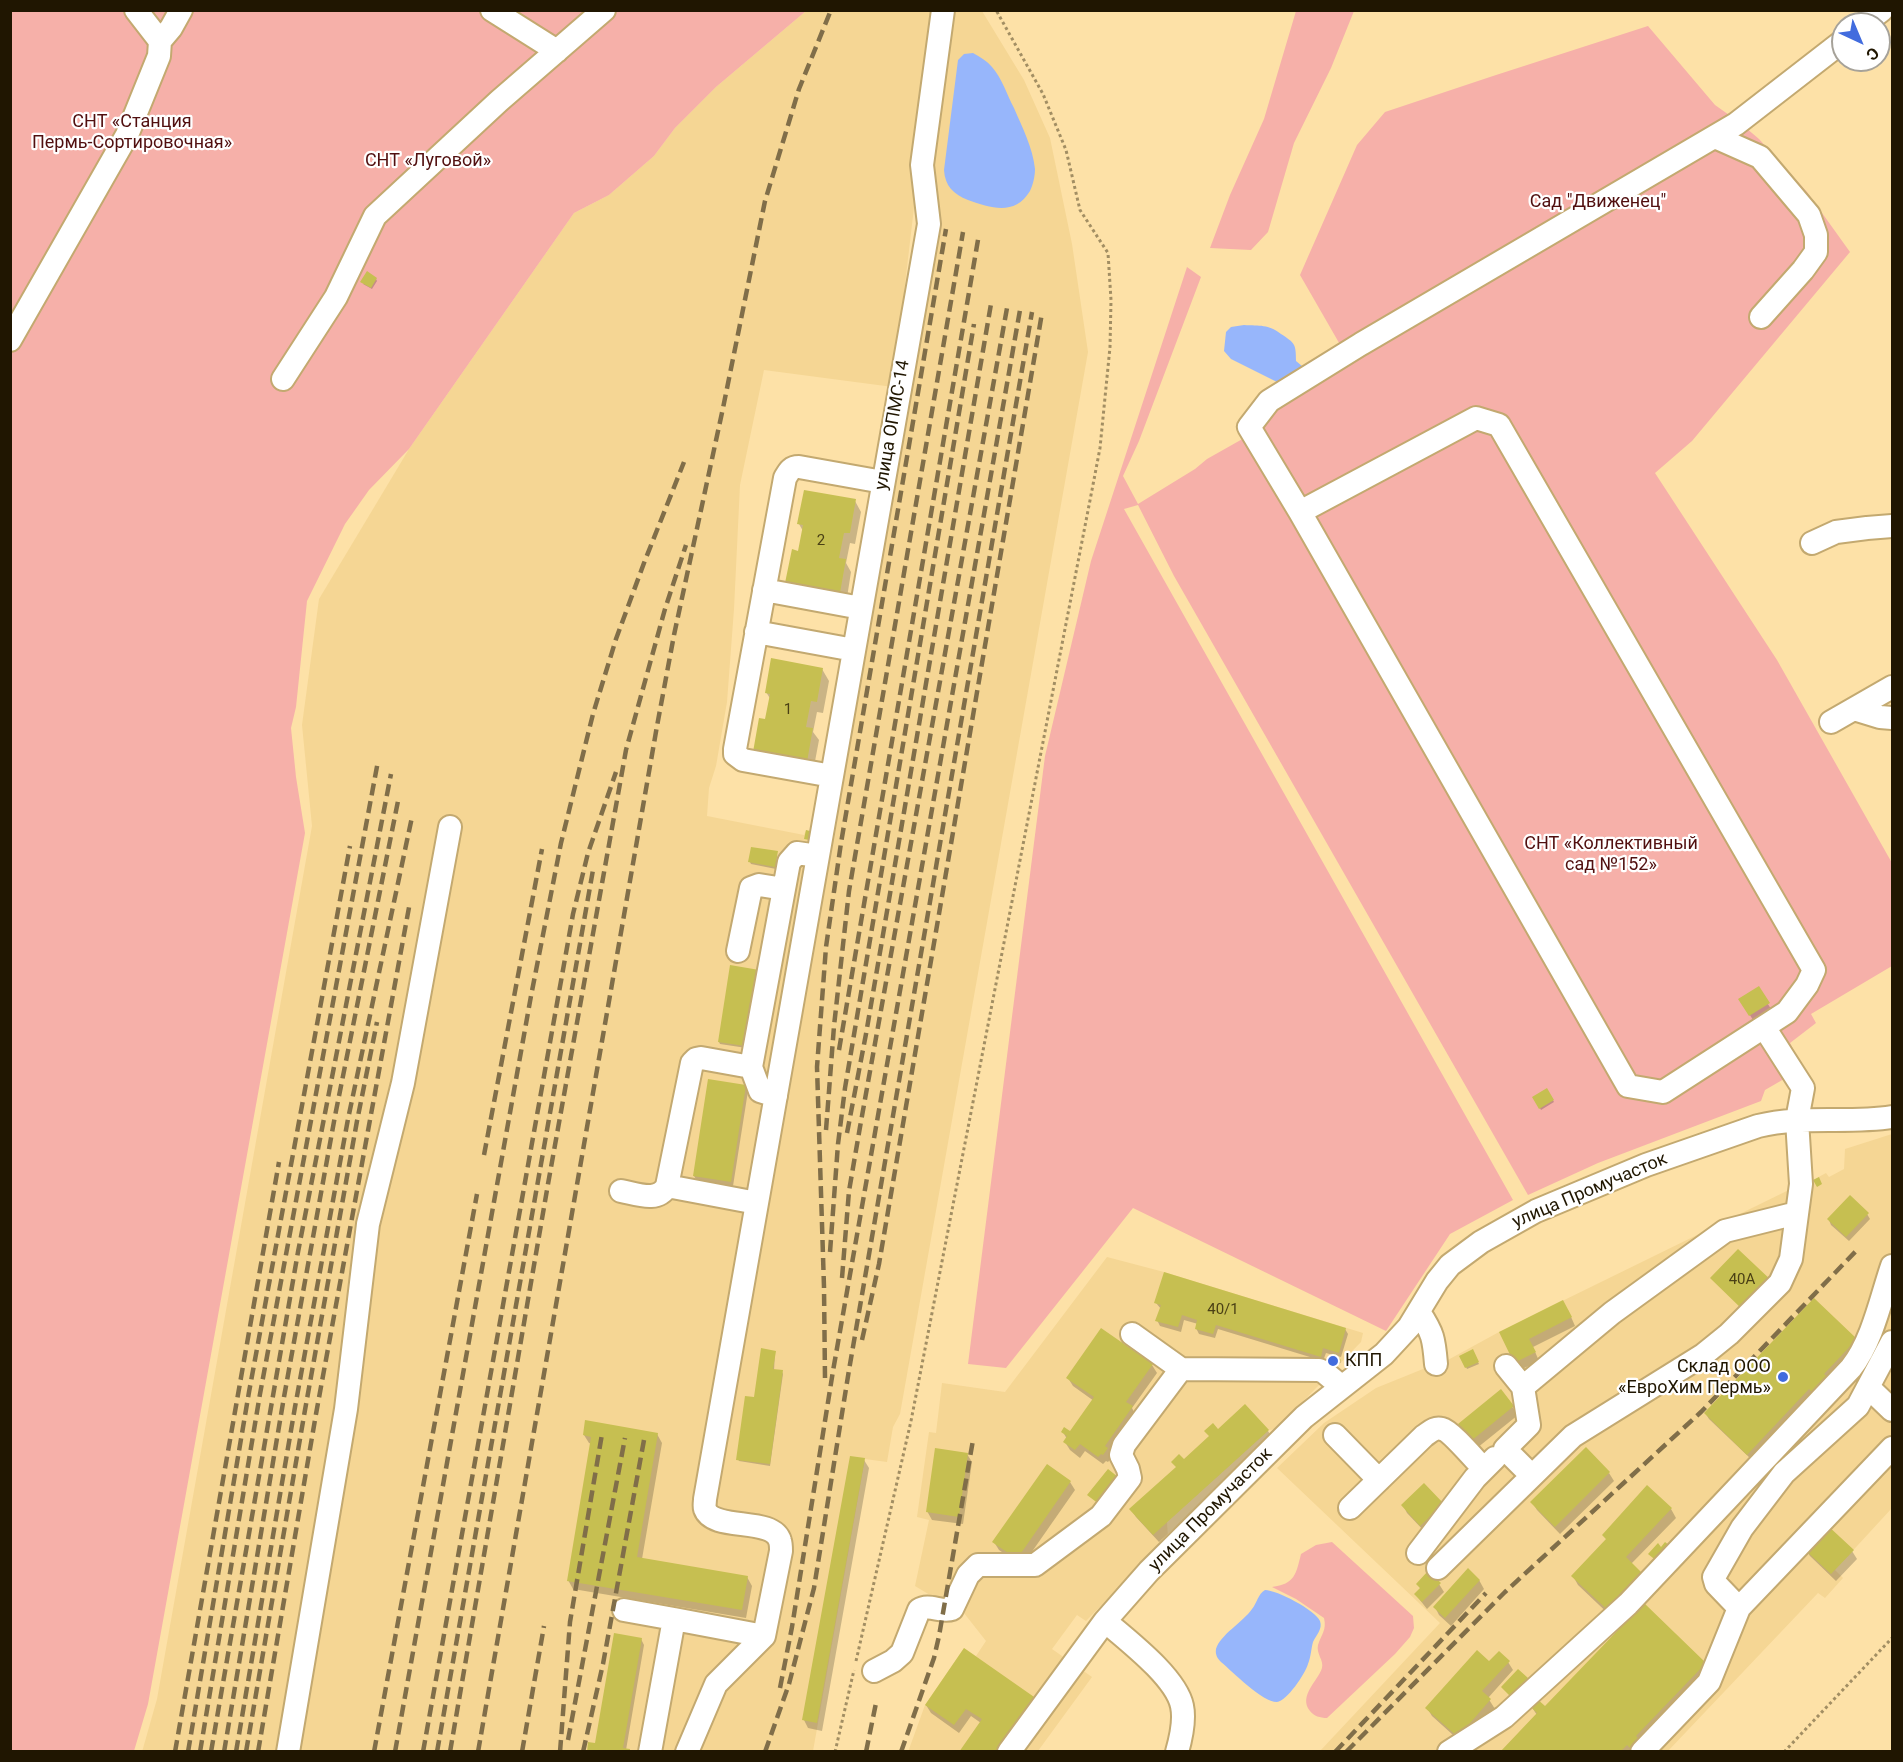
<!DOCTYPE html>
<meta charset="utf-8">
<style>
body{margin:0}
#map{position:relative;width:1903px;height:1762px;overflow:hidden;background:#fde1a7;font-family:Roboto,sans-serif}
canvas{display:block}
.frame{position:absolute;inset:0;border:12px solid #201601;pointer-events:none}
.north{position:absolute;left:1831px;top:12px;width:60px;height:60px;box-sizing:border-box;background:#fff;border:2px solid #a6a299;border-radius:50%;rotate:136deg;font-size:16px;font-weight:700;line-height:24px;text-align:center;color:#201601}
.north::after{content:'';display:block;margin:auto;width:21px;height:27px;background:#426cde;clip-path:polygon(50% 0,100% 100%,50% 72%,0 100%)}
</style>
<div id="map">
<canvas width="1903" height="1762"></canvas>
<div class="frame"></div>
<div class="north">С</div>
</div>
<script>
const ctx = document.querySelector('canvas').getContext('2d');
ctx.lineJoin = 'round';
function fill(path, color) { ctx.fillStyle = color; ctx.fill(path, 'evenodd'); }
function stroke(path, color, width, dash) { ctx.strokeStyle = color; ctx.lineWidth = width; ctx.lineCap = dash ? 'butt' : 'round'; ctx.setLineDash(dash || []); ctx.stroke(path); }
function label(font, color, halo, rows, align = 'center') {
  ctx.font = font + ' Roboto,sans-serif'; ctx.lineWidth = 4.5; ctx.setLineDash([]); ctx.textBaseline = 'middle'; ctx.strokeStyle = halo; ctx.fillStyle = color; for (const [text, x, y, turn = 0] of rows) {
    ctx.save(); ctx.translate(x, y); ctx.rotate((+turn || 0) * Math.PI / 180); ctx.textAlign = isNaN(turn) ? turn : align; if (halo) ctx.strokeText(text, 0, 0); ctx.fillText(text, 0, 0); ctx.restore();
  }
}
fill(new Path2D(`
 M 806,11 L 937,11 L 893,387 L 764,370 L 740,485 L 734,609 L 727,702 L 716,766 L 709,788 L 707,816 L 804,835 L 806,830 L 817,833 L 820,839 L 834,840 L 953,11 L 982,11 L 1024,80 L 1050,138 L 1072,244 L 1088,352 L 900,1414 L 893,1427 L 887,1462 L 865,1459 L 813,1751 L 142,1752 L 157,1699 L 312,826 L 302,725 L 319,599 L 409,449 L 574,213 L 609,195 L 654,156 L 675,128 L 716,87 Z
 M 1892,1134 L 1892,1508 L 1835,1570 L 1843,1578 L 1825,1598 L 1818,1593 L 1668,1751 L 1320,1751 L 1440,1623 L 1277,1468 L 1324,1423 L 1376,1388 L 1423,1369 L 1446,1361 L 1499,1332 L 1801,1184 L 1813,1180 L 1826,1173 L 1829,1177 L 1844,1169 L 1845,1149 Z
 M 1107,1257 L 1164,1272 L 1363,1333 L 1361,1342 L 1276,1429 L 1269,1430 L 1167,1522 L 1168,1537 L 1086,1621 L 1077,1615 L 1052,1649 L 1092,1677 L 1038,1751 L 908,1752 L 925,1705 L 964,1648 L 976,1656 L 986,1641 L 960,1608 L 940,1601 L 915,1586 L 929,1520 L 917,1517 L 929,1432 L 936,1433 L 942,1383 L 1005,1392 Z`), '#f5d694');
fill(new Path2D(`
 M 11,11 L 806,11 L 716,87 L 675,128 L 654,156 L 609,195 L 574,213 L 409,449 L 369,490 L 345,524 L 307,601 L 296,707 L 291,728 L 296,777 L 305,833 L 148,1704 L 134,1751 L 11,1751 Z
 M 1296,11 L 1354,11 L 1331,68 L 1294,143 L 1268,232 L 1251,250 L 1210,248 L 1230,195 L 1264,119 Z
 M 1648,26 L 1715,105 L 1739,122 L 1759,139 L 1807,192 L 1850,252 L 1692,441 L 1655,473 L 1777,660 L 1892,863 L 1892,966 L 1811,1014 L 1816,1023 L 1790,1043 L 1803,1068 L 1765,1090 L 1761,1101 L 1598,1163 L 1528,1195 L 1174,576 L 1138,505 L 1124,509 L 1513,1200 L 1450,1234 L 1386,1331 L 1133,1208 L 1006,1368 L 968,1364 L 1045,756 L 1091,561 L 1187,267 L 1201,277 L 1139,441 L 1123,476 L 1138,504 L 1195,469 L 1207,459 L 1246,437 L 1342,348 L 1300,275 L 1357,145 L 1385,112 L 1493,76 Z
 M 1332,1542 L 1413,1616 L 1414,1628 L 1410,1637 L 1395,1654 L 1327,1718 C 1320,1718 1314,1716 1310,1711 C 1298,1696 1318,1681 1322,1668 C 1324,1660 1316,1654 1318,1645 C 1321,1635 1327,1630 1324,1618 L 1296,1599 L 1272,1587 C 1295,1584 1296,1574 1301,1554 L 1316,1545 Z`), '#f6b0a9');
fill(new Path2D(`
 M 973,53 C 980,57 987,61 992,67 C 1002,78 1007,95 1014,108 C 1022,127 1033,148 1035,169 C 1035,176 1033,185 1030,191 C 1015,216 991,208 968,200 C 953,194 945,186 944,170 L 958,60 L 964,54 Z
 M 1244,325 C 1260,326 1268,324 1281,334 C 1295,343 1296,344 1296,361 L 1302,366 L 1291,379 L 1283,385 L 1231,359 L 1224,351 L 1226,332 L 1231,327 Z
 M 1265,1590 C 1277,1590 1315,1610 1320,1621 C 1323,1629 1316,1635 1313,1642 C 1311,1649 1311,1657 1308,1664 C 1305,1674 1287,1701 1277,1702 C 1262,1702 1233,1672 1221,1662 C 1218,1659 1215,1655 1216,1649 C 1220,1635 1243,1622 1252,1609 C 1257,1603 1258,1594 1265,1590 Z`), '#97b6fb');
fill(new Path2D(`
 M 376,279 L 377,281 L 372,289 L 363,284 Z
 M 855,501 L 861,512 L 855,544 L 850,543 L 846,563 L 851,572 L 846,604 L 800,552 L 803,531 L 799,524 Z
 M 822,669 L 829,681 L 823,713 L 817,712 L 813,732 L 819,740 L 813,772 L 767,721 L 771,700 L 766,692 Z
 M 777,853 L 776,869 L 751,864 L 750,862 Z
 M 765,974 L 753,1049 L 720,1044 L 719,1042 Z
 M 1758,988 L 1771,1009 L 1753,1020 L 1740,999 Z
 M 745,1086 L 748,1091 L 733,1186 L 697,1181 L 694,1176 Z
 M 1547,1090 L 1554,1102 L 1541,1110 L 1534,1097 Z
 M 1867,1214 L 1870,1219 L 1849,1241 L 1831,1225 L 1829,1220 Z
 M 1814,1300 L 1859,1345 L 1751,1459 L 1709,1419 L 1706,1414 Z
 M 1156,1303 L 1345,1329 L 1348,1334 L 1341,1357 L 1334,1355 L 1341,1362 L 1334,1369 L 1333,1355 L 1326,1353 L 1323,1361 L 1218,1329 L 1215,1338 L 1199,1334 L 1196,1328 L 1198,1324 L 1184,1320 L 1181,1332 L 1160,1326 L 1157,1320 L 1161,1309 Z
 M 1568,1310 L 1575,1326 L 1533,1347 L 1539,1361 L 1520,1370 L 1501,1333 Z
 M 1472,1351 L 1479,1364 L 1467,1369 L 1461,1357 Z
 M 775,1352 L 774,1371 L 782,1372 L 783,1374 L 770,1466 L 739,1461 L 738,1459 L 755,1399 Z
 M 1152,1365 L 1157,1373 L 1132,1408 L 1136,1416 L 1110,1454 L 1112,1457 L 1108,1462 L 1106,1461 L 1103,1464 L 1085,1451 L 1080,1458 L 1070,1450 L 1065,1442 L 1067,1439 L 1063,1432 L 1071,1433 L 1094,1401 L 1073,1386 L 1068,1378 Z
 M 1501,1391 L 1518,1415 L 1477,1448 L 1465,1432 Z
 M 1245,1406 L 1268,1431 L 1273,1439 L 1159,1542 L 1136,1517 L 1131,1509 Z
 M 657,1434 L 662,1443 L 642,1559 L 747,1577 L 752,1586 L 746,1618 L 573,1589 L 568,1580 L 592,1444 L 589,1443 L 584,1435 Z
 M 967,1454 L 972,1462 L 963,1524 L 932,1520 L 927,1511 Z
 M 864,1460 L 869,1468 L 822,1731 L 808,1728 L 804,1720 Z
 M 1609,1473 L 1614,1481 L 1560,1534 L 1537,1510 L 1532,1502 Z
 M 1070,1482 L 1075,1490 L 1022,1566 L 999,1550 L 994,1542 Z
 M 1648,1488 L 1671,1509 L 1676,1518 L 1631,1564 L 1617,1622 L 1578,1585 L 1573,1576 L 1607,1540 L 1603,1535 Z
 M 1403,1505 L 1443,1505 L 1426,1533 L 1407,1513 Z
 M 1805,1548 L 1852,1551 L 1857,1559 L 1836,1581 L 1810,1556 Z
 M 1479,1580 L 1484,1589 L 1451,1626 L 1439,1615 L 1435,1607 Z
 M 1417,1584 L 1439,1584 L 1444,1592 L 1427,1609 L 1416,1595 L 1421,1589 Z
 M 641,1639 L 644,1645 L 626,1750 L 596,1744 Z
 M 1508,1662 L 1513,1670 L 1488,1698 L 1495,1709 L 1463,1744 L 1432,1716 L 1427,1708 L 1489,1664 Z
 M 1705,1664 L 1709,1672 L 1646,1752 L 1503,1752 L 1537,1715 L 1531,1706 L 1545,1708 Z
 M 1036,1700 L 981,1723 L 971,1716 L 959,1733 L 931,1713 L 926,1705 Z`), '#0003');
fill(new Path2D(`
 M 367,271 L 377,278 L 371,288 L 360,282 Z
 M 804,490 L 856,499 L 850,533 L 844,533 L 839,558 L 846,559 L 840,593 L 785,583 L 792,549 L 798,551 L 803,525 L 797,524 Z
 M 771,658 L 823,668 L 817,702 L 811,701 L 806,727 L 813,728 L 807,762 L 753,752 L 759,718 L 765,719 L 770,694 L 765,693 Z
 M 806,830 L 817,833 L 815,841 L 804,839 Z
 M 751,847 L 778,851 L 775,867 L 748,862 Z
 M 730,965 L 765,971 L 752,1047 L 718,1042 Z
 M 1759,986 L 1770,1003 L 1749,1016 L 1738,999 Z
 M 708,1079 L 746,1085 L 731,1182 L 693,1176 Z
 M 1547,1088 L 1554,1100 L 1539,1109 L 1532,1097 Z
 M 1819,1177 L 1822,1184 L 1817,1187 L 1813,1180 Z
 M 1850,1195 L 1869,1213 L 1846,1237 L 1827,1219 Z
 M 1738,1249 L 1773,1282 L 1745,1312 L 1710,1278 Z
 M 1164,1272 L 1346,1328 L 1339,1353 L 1323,1348 L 1321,1357 L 1216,1325 L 1213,1334 L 1195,1329 L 1197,1320 L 1182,1315 L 1178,1327 L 1155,1321 L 1161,1305 L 1154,1303 Z
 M 1814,1298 L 1857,1339 L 1824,1374 L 1830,1379 L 1815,1395 L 1809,1389 L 1747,1455 L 1704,1413 Z
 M 1563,1300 L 1572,1317 L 1529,1339 L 1536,1352 L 1514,1363 L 1499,1332 Z
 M 1101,1328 L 1153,1364 L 1126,1402 L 1133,1406 L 1105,1446 L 1108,1448 L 1103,1455 L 1101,1454 L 1098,1457 L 1080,1444 L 1075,1450 L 1063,1442 L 1067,1436 L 1061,1432 L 1064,1427 L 1070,1431 L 1094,1397 L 1066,1378 Z
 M 761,1348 L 776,1351 L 773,1369 L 783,1370 L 770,1464 L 736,1460 L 745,1396 L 754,1397 Z
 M 1473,1349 L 1479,1362 L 1465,1368 L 1459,1356 Z
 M 1334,1353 L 1341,1360 L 1333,1368 L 1325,1362 Z
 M 1501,1389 L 1514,1406 L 1471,1441 L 1458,1424 Z
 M 1245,1404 L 1269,1430 L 1153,1535 L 1129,1509 L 1176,1467 L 1171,1462 L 1179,1454 L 1184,1459 L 1209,1436 L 1204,1431 L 1213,1423 L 1218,1429 Z
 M 585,1420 L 658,1433 L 637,1557 L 748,1576 L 742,1610 L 567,1581 L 591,1437 L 583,1435 Z
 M 1586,1447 L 1610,1472 L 1555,1527 L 1530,1502 Z
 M 935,1448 L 968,1453 L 959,1517 L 926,1512 Z
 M 850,1456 L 865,1458 L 817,1723 L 802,1720 Z
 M 1047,1464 L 1071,1481 L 1017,1559 L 992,1542 Z
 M 1108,1469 L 1123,1481 L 1103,1507 L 1087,1495 Z
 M 1424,1483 L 1444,1504 L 1420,1526 L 1401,1505 Z
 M 1647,1485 L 1672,1508 L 1626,1557 L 1644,1575 L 1612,1614 L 1571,1576 L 1606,1539 L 1602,1535 Z
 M 1826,1524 L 1854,1550 L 1831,1574 L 1803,1548 Z
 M 1665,1542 L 1670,1546 L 1658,1562 L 1648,1554 L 1658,1543 L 1661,1547 Z
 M 1468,1568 L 1480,1580 L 1445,1618 L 1433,1607 Z
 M 1428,1571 L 1441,1583 L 1422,1602 L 1414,1594 L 1420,1588 L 1416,1584 Z
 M 1644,1603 L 1706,1663 L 1636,1736 L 1643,1743 L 1634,1752 L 1627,1745 L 1620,1752 L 1500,1752 L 1537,1713 L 1529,1705 L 1536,1698 L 1545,1706 Z
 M 614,1633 L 642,1638 L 623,1748 L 630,1749 L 630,1752 L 587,1752 L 588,1742 L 595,1743 Z
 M 964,1648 L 1037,1699 L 1000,1752 L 959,1752 L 982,1719 L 966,1709 L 954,1725 L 925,1705 Z
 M 1477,1650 L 1489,1661 L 1499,1651 L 1510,1661 L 1482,1691 L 1491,1699 L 1458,1737 L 1425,1708 Z
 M 1518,1669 L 1528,1678 L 1511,1697 L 1501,1687 Z`), '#c6bf51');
const minor = new Path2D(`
 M 136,10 L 160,41
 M 492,10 L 557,51
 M 1864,24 L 1882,10
 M 1715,137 L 1760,157 L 1809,215 L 1816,235 L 1816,252 L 1803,270 L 1761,317
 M 10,340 L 127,135 L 159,56 L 160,41 L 171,28 L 181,10
 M 283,379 L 336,297 L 375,216 L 499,101 L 604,10
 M 1300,512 L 1476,418 L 1499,425 L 1814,970 L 1807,985 L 1787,1012 L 1663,1092 L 1628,1086 L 1300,512 L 1249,427 L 1269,401 L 1361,344 L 1736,124 L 1843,41
 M 1812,543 L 1836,532 L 1867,528 L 1892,526
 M 764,590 L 861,608
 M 756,632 L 854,650
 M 1854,709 L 1880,717 L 1892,718
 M 1831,722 L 1892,687
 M 832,776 L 743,760 L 735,754 L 735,749 L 785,478 C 789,471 791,467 799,467 L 883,482
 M 738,951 L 751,888 L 759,885 L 784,889
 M 776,1096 L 760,1091 L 751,1067 L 789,862 L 797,853 L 818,856
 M 667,1186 L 757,1203
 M 621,1191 C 637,1194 658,1203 667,1186 L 692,1063 L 696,1059 L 701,1058 L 751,1067
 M 1419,1312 C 1433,1333 1434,1339 1436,1364
 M 1132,1334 L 1181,1369
 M 1506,1366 L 1523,1387
 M 1868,1387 L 1892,1410
 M 1335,1435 L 1379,1480
 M 1532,1476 L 1505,1449 L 1529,1425 L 1523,1387 L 1612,1313 L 1725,1231 L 1797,1213
 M 1350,1508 L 1424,1436 C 1430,1432 1434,1427 1442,1429 C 1451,1431 1476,1461 1484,1469
 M 1418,1553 L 1475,1478 L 1495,1458
 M 1438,1568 L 1573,1436 L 1703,1355 L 1729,1334 L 1780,1283 L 1791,1259 L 1801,1184 L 1797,1120 L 1803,1088 L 1764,1027
 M 1739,1608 L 1892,1448
 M 624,1610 L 674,1619
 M 1105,1621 C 1127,1640 1176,1677 1182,1706 C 1185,1720 1181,1738 1177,1752
 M 874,1671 L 893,1661 L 902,1653 L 919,1610 C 929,1603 941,1613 952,1609 L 968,1575 L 978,1565 L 1035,1565 L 1101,1516 L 1130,1478 L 1128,1469 L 1121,1455 L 1124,1445 L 1181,1369 L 1319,1370 L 1324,1372 L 1342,1387
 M 288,1752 L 346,1409 L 368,1224 L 403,1083 L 450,827
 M 650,1752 L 674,1619 L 764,1636
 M 687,1752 L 716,1684 L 764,1636 L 781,1551 C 781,1547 781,1544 780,1541 C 773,1516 713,1532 705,1509 C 704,1506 705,1502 705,1499 L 929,224 L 922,165 L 943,10
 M 1009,1752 L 1105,1621 L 1149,1571 L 1304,1417 L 1384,1354 L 1409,1327 L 1437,1281 L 1450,1265 L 1481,1242 L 1536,1211 L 1646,1165 L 1758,1126 C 1802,1115 1848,1124 1892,1117
 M 1449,1752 L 1504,1717 L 1628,1604 L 1851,1368 C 1873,1340 1881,1298 1892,1266
 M 1642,1752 L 1709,1682 L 1739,1608 L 1716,1584 L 1714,1577 L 1742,1528 L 1784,1473 L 1858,1406 L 1892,1342`);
stroke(minor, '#c3a970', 26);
stroke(new Path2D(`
 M 856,1661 L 911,1421 L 1092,490 L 1100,448 L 1110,347 L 1111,300 L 1108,253 L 1080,210 L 1066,150 L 1043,94 L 996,10
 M 835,1752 L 854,1670
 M 1784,1752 L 1892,1638`), '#a28e63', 3, [3, 3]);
stroke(minor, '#fff', 22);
stroke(new Path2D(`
 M 839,1050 L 979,234
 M 826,1130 L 834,1026 L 849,891 L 963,232
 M 847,1133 L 866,1034 L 991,304
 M 484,1155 L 542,849
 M 830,1252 L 838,1144 L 845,1088 L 974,324
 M 842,1278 L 849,1191 L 860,1127 L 1007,308
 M 862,1340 L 879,1264 L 1042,313
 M 825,1378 L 824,1287 L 817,1067 L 826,947 L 841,843 L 946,229
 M 780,1688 L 792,1627 L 833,1371 L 1020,310
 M 568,1740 L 625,1438
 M 175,1752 L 279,1162
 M 188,1752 L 249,1392 L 350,846
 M 200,1752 L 260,1394 L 378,761
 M 211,1752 L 298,1252 L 391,774
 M 224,1752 L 284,1397 L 335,1116 L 398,801
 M 236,1752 L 295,1407 L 348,1119 L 412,817
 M 246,1752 L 305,1410 L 357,1121 L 377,1022
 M 258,1752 L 316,1414 L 410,902
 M 374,1752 L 477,1194
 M 395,1752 L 531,996 L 561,843 L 593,714 L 616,639 L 644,563 L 684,462
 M 423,1752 L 573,914 L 588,853 L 616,772
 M 437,1752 L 593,870
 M 450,1752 L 548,1184 L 626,750 L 665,609 L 686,545
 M 478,1752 L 657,726 L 674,635 L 723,408 L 765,201 L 799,89 L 831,10
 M 522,1752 L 544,1626
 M 560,1752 L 570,1622 L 602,1434
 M 583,1752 L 603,1664 L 644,1440
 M 765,1752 L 789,1684 L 814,1588 L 849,1370 L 1032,312
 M 866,1752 L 876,1703
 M 901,1752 L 934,1658 L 939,1636 L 973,1440
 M 1335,1752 L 1486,1593
 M 1346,1752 L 1505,1592 L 1701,1412 L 1856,1251`), '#806e49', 4.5, [12, 6]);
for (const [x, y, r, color] of [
 [1333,1361,6,"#426cde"],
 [1783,1377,6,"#426cde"]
]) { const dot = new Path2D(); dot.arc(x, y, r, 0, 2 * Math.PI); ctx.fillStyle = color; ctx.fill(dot); stroke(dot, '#fff', 2); }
label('15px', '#4a4015', null, [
 ["2",821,541],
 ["1",788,710],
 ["40А",1742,1280],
 ["40/1",1223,1310]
]);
label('18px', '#510f0f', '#fff', [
 ["СНТ «Станция",132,122],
 ["Пермь-Сортировочная»",132,143],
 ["СНТ «Луговой»",428,161],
 ["Сад \"Движенец\"",1598,202],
 ["СНТ «Коллективный",1611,844],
 ["сад №152»",1611,865]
]);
label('18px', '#201601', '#fff', [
 ["улица ОПМС-14",893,425,-80],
 ["улица Промучасток",1590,1191,-23],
 ["улица Промучасток",1211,1510,-45]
]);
label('18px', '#201601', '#fff', [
 ["КПП",1345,1361],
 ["Склад ООО",1771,1367,"right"],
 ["«ЕвроХим Пермь»",1771,1388,"right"]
], 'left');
</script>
